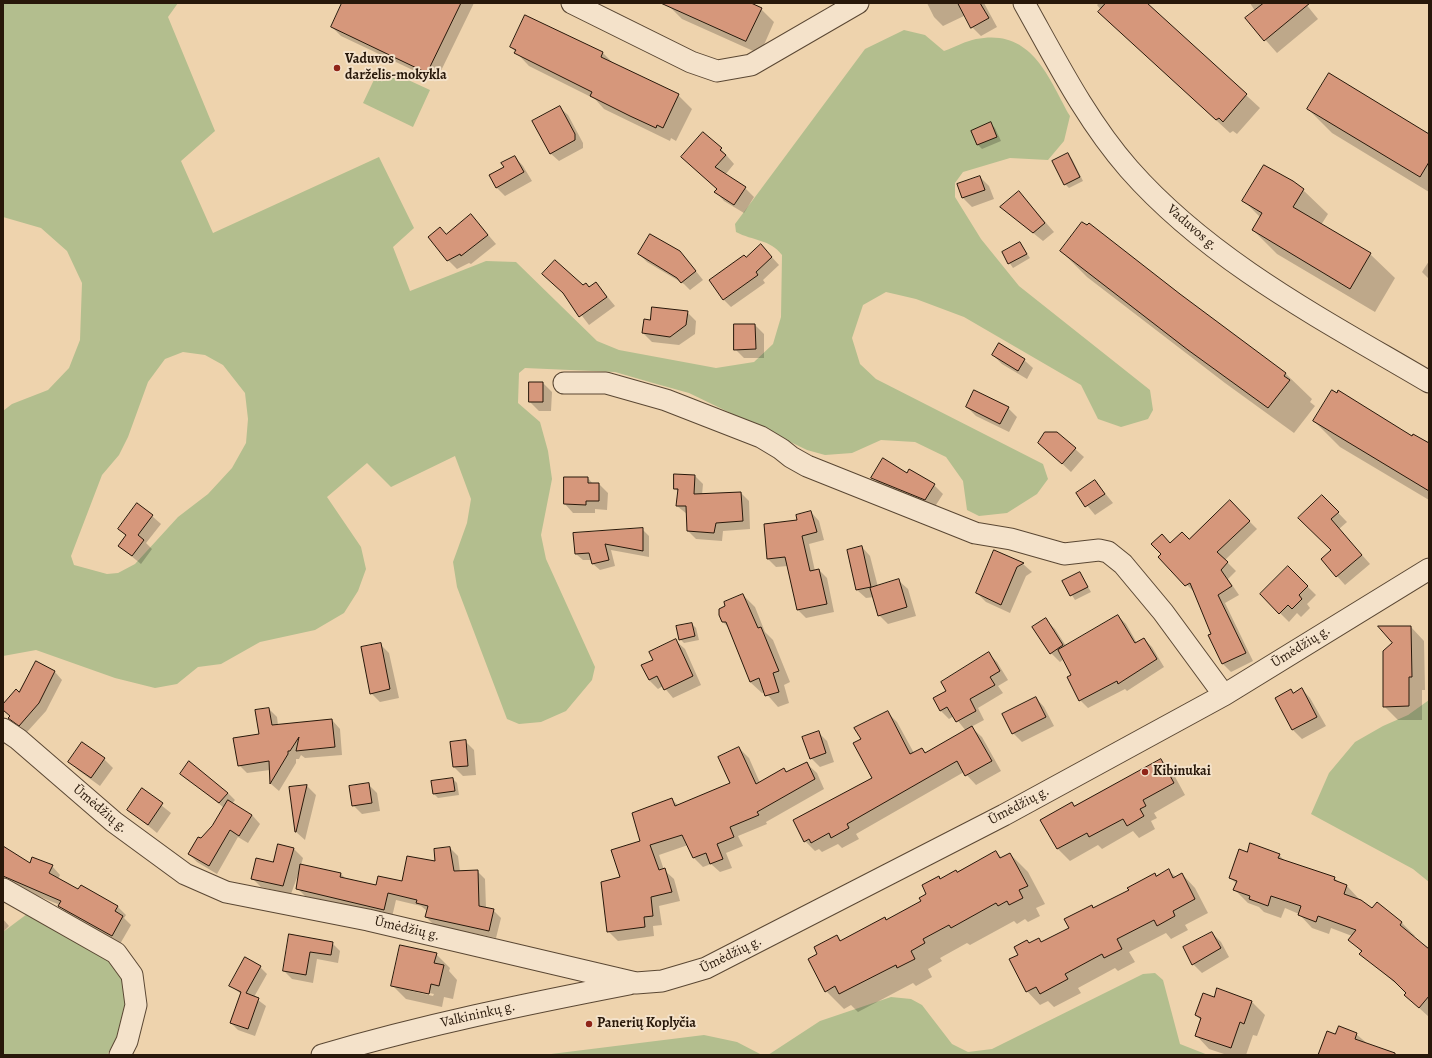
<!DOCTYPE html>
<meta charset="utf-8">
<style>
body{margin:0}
#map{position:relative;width:1432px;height:1058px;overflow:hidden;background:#eed3ad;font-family:Alegreya,serif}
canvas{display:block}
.frame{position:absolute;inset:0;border:4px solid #28180a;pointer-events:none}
</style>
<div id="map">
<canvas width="1432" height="1058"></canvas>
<div class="frame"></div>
</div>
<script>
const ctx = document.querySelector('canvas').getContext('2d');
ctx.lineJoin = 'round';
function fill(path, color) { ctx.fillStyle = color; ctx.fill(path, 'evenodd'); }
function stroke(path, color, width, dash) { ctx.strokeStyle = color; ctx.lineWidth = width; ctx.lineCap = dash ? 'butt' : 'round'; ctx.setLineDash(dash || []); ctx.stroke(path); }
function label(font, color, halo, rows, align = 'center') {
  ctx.font = font + ' Alegreya,serif'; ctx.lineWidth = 4; ctx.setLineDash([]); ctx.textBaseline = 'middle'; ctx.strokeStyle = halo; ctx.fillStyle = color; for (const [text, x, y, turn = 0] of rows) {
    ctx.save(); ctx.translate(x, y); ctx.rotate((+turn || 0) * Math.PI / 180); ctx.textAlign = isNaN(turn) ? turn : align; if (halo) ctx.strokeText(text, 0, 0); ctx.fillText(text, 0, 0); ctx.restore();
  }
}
fill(new Path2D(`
 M 3,3 L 178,3 L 168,17 L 215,131 L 181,161 L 213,233 L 379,157 L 414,228 L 393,247 L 410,291 L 486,261 L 516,262 L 597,341 L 619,350 L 716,368 L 754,362 L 773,344 L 781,317 L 782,255 C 770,239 753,241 736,232 L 735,224 L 865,49 L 904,30 L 925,35 L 944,51 C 955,47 966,41 976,39 C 1032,28 1048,77 1070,116 L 1064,141 L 1048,160 L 1010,158 L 963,172 L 955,183 L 955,197 L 981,239 L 1019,286 L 1150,390 L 1153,410 L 1148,419 L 1121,427 L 1098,419 L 1081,385 L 964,317 L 916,299 L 886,292 L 863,305 L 852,338 L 860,364 L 876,379 L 1043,464 L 1048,479 L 1037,494 L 1007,513 L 979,516 L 967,510 L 963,481 L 946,457 L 915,442 L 881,440 L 852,453 L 825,455 L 807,450 L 689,393 L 653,383 L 615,372 L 525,368 L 519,373 L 518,403 L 540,422 L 548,451 L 552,479 L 541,535 L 546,559 L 595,667 L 592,680 L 566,711 L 541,722 L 519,724 L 507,719 L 457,587 L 453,562 L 467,523 L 471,499 L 455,456 L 391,487 L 367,463 L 327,497 L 361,547 L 366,569 L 358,591 L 344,613 L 315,630 L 260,642 L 221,664 L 198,667 L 177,684 L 155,688 L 115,678 L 36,650 L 3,656 L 3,411 L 12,404 L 48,390 L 69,368 L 80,340 L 82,283 L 67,251 L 41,228 L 3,217 ZM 183,352 L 205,355 L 223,365 L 245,393 L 248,419 L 246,443 L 232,468 L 208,494 L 178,517 L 135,564 L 118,573 L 107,574 L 74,565 L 71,556 L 102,475 L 119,455 L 128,437 L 148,382 L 165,359 Z
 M 380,67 L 430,90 L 413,127 L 363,103 Z
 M 1429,700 L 1429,882 L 1413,869 L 1311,814 L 1329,773 L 1355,742 L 1383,726 L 1408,715 Z
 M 27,914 L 102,953 L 121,968 L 127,1011 L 118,1036 L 107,1055 L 3,1055 L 3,932 Z
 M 1155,973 L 1163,980 L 1180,1044 L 1208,1055 L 768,1055 L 820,1021 L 891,997 L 911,999 L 922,1005 L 952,1044 L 968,1052 L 992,1049 L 1143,974 Z
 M 704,1035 L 737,1042 L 762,1055 L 543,1055 Z`), '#b3be8e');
fill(new Path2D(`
 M 343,3 L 474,3 L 436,81 L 341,36 L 332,27 Z
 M 670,3 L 749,3 L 761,9 L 774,22 L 760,54 L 682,19 L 669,6 Z
 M 927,3 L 984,3 L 997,27 L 981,36 L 972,27 L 966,15 L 943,26 L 934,17 Z
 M 1099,3 L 1146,3 L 1260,108 L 1237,134 L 1233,131 L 1230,133 L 1113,25 L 1097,5 Z
 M 1250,3 L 1305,3 L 1318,19 L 1277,53 L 1247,19 L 1255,11 Z
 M 526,16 L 603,53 L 613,63 L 678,95 L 692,109 L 676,141 L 671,138 L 670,141 L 604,109 L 595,99 L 529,66 L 511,47 Z
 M 559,107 L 568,115 L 583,143 L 583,148 L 559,161 L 550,153 Z
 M 1308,109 L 1429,135 L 1429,192 L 1332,133 Z
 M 991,124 L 995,128 L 1001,141 L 982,149 L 978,145 Z
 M 721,149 L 734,164 L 725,175 L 745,188 L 754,197 L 744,213 L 724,201 L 716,192 L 717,189 L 682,157 Z
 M 1068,155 L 1072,159 L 1083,181 L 1069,188 L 1065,184 Z
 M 515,157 L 523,166 L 532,181 L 505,196 L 496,187 L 505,168 Z
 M 980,177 L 989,186 L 994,199 L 972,207 L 963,198 L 959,185 Z
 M 1303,190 L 1328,214 L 1321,225 L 1370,254 L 1395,278 L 1375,312 L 1277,254 L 1253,230 L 1260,217 L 1244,201 Z
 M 1019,192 L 1054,232 L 1043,241 L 1001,207 Z
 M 471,215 L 496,244 L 471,264 L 469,263 L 457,269 L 448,260 L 440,228 L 447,235 Z
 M 1020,243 L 1030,258 L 1013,268 L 1003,253 Z
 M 761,245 L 779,265 L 763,280 L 765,283 L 731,307 L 723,299 L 746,259 Z
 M 1061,251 L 1180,295 L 1286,374 L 1312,399 L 1310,402 L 1315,406 L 1294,433 L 1225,383 L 1087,277 Z
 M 639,254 L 687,260 L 703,280 L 690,290 L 684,284 L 647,262 Z
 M 1429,261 L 1429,279 L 1422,272 Z
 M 543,274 L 583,286 L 586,284 L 590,288 L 596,283 L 615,306 L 589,325 L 566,295 Z
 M 687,312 L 696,321 L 695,334 L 679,345 L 652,342 L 643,333 L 651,321 Z
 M 755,325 L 764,334 L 764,358 L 744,358 L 735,349 Z
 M 993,355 L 1024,360 L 1033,368 L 1027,379 L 1002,364 Z
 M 543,383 L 552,392 L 551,411 L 539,411 L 530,402 Z
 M 967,407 L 1008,408 L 1017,417 L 1009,432 L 976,416 Z
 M 1314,421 L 1413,437 L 1429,445 L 1429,500 L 1340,447 Z
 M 1040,443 L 1075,449 L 1084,457 L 1071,472 Z
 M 907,474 L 934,485 L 943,494 L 934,508 L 882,486 L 873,478 Z
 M 675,475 L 695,476 L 703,484 L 702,495 L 741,493 L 749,501 L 750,529 L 723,531 L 722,541 L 696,539 L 688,531 L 687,514 L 677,506 L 679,493 L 675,488 Z
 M 588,478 L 593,484 L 599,484 L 608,493 L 607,510 L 595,509 L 595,513 L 573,513 L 565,504 Z
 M 1095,481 L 1113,503 L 1095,515 L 1077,493 Z
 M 1322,496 L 1347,522 L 1339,529 L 1370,564 L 1345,585 L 1337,576 Z
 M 1230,502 L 1257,529 L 1225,560 L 1236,571 L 1228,579 L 1239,595 L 1225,603 L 1253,661 L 1231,672 L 1223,664 L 1210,635 L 1212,634 L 1195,593 L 1159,557 L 1171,544 L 1189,541 Z
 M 811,512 L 819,521 L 824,540 L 809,544 L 815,571 L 819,570 L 827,578 L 834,612 L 806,618 L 798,610 L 788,566 L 776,567 L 768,559 L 798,521 Z
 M 152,516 L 161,524 L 146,543 L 152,549 L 141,564 L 119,546 L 126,536 L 119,529 Z
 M 642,529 L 649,536 L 649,557 L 611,550 L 615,566 L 600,570 L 593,564 L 592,560 L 583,560 L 576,554 Z
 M 862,547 L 870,556 L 878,587 L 899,581 L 908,589 L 916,616 L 888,624 L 879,615 L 874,597 L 866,598 L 857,590 Z
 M 994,551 L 1023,564 L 1032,572 L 1026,576 L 1010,613 L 986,602 L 977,593 Z
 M 1288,567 L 1316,595 L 1307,604 L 1310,608 L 1301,617 L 1297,613 L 1289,622 L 1261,594 Z
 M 1080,573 L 1091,592 L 1075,600 L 1063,581 Z
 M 743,595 L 755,607 L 765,632 L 773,640 L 790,682 L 784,685 L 789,703 L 778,707 L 765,692 L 762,693 L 750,682 L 729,628 L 723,622 Z
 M 1118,616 L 1126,624 L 1137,643 L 1144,639 L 1152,647 L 1164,667 L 1127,691 L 1125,689 L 1088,708 L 1080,700 L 1072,676 L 1064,659 L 1060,662 L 1051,653 L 1046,620 L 1055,629 L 1066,646 Z
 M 692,624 L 696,628 L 699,640 L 684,643 L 680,639 Z
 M 1380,627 L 1411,627 L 1424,641 L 1425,690 L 1422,690 L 1422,720 L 1398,720 L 1384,706 L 1393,643 Z
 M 676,641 L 685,649 L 701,685 L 673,698 L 663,686 L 658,689 L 649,680 L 643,665 L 654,660 Z
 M 380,644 L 389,653 L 399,698 L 380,702 L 371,693 Z
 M 989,654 L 997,662 L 1008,680 L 998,686 L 1003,693 L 978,708 L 984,720 L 971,727 L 982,737 L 1001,771 L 976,785 L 964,772 L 856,834 L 859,839 L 842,848 L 838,844 L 822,852 L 819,849 L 815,851 L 805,841 L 873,779 L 862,739 L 887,712 L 897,722 L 914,753 L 922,749 L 926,753 L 966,731 L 954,716 L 949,719 L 940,710 L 948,691 Z
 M 36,662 L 55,672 L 62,680 L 46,711 L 27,732 L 9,718 L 11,716 L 3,709 L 3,706 L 20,693 Z
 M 1302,689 L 1310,698 L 1326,726 L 1302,739 L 1293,730 L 1276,699 L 1291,691 L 1294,693 Z
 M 1036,698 L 1044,707 L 1054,726 L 1022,742 L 1013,733 Z
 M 269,709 L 277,717 L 278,725 L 332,720 L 340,729 L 342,755 L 305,758 L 301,755 L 299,759 L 296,759 L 296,763 L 279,791 L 271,784 L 270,770 L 247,773 L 239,765 L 260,734 Z
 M 818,732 L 827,741 L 834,762 L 820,767 L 811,758 Z
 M 465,741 L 474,750 L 476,775 L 463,776 L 454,767 Z
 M 82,744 L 104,759 L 113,768 L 100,786 L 78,770 L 70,761 Z
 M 739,748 L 749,758 L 760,783 L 784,770 L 787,773 L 807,764 L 817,773 L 824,789 L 766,822 L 767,824 L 738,836 L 743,846 L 726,853 L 732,868 L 720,872 L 711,864 L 703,867 L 694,858 L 688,845 L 659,855 L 664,870 L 674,879 L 680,901 L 659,906 L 662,925 L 653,926 L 654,936 L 618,941 L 608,931 L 622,877 L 641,841 L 672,800 L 678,805 L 732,784 Z
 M 1161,760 L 1173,773 L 1185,795 L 1154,813 L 1157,818 L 1151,821 L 1155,829 L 1139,838 L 1133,831 L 1102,849 L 1098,845 L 1070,861 L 1057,848 L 1072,803 L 1076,807 Z
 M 182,773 L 228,793 L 235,800 L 232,804 L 252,815 L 260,824 L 248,843 L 238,837 L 217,874 L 197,862 L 189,854 L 213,827 L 224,808 Z
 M 453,779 L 457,783 L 459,795 L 438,798 L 434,794 L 432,782 Z
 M 368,784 L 377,793 L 380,811 L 362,814 L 353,805 Z
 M 307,786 L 316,795 L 305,840 L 296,832 L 290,788 Z
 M 142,790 L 171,813 L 157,833 L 128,809 Z
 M 278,845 L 294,849 L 303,858 L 301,865 L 341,874 L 346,879 L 377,887 L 403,883 L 437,862 L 450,848 L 458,856 L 460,872 L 477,871 L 485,879 L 486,908 L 493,910 L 501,918 L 496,938 L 434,925 L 426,917 L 427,911 L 421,906 L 396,900 L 392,917 L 305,896 L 297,888 L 299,872 L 291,894 L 261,887 L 252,878 L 274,863 Z
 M 3,847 L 30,864 L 52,866 L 60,875 L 58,879 L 79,890 L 117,906 L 126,915 L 124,918 L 131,925 L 120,944 L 68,915 L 60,905 L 11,885 L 3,889 Z
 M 996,852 L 1002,858 L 1010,854 L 1028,872 L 1045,904 L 1036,908 L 1040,916 L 1028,922 L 1025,919 L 1017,924 L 1014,921 L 970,945 L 967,943 L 940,958 L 942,961 L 928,969 L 932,977 L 916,986 L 913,983 L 858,1012 L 851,1005 L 844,1009 L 826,991 L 818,954 L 837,936 L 841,941 L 885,918 L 887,921 L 922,901 L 941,880 Z
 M 1248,853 L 1279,855 L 1286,862 L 1334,878 L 1340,883 L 1347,886 L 1360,900 L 1373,910 L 1378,904 L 1402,923 L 1415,936 L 1413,937 L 1429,949 L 1429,1017 L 1405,995 L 1407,993 L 1361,954 L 1362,952 L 1349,939 L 1352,936 L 1331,928 L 1329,934 L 1312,928 L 1299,914 L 1285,908 L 1281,918 L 1264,912 L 1259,907 L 1248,903 L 1235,890 L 1237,884 L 1230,878 Z
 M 1169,871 L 1176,877 L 1182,874 L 1195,888 L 1208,913 L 1185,925 L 1188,930 L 1171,939 L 1166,933 L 1129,952 L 1135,962 L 1118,971 L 1115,968 L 1078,988 L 1081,993 L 1054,1007 L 1048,1001 L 1040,1005 L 1027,991 L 1019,955 L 1030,944 L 1039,939 L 1042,943 L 1070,928 L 1091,906 L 1094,909 L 1130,891 L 1155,874 L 1157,877 Z
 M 3,919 L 9,926 L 3,932 Z
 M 1212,933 L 1221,942 L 1229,957 L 1202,973 L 1193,964 Z
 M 289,935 L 332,943 L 340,951 L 338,963 L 317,959 L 313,983 L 292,979 L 284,971 Z
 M 436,954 L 450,968 L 449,971 L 457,980 L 453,999 L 444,997 L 442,1007 L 406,999 L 392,985 ZM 407,988 L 434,994 L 433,996 L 407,990 Z
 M 260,967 L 267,974 L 254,997 L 266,1006 L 255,1036 L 238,1030 L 231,1023 L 241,994 L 230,985 Z
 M 1215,998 L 1251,1001 L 1265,1015 L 1257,1036 L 1253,1035 L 1246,1055 L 1227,1055 L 1209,1049 L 1196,1035 L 1201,1020 L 1196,1015 Z
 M 1356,1034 L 1381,1055 L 1319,1055 L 1336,1036 Z`), '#0003');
const building = new Path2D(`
 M 342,3 L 461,3 L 427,73 L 331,27 Z
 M 661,3 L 751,3 L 762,8 L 746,41 Z
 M 958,3 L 980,3 L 989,18 L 971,28 Z
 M 1106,3 L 1147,3 L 1247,94 L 1223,122 L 1219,118 L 1216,120 L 1098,12 Z
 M 1264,3 L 1310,3 L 1264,41 L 1245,18 Z
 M 525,15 L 603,52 L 601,57 L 679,94 L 663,128 L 657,125 L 656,128 L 630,116 L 590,96 L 592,92 L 514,53 L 516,50 L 510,47 Z
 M 1329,73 L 1429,134 L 1429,162 L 1420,177 L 1307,109 Z
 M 560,106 L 575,134 L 575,140 L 550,154 L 532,121 Z
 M 991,122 L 997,137 L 977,145 L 971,131 Z
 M 703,132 L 722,148 L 720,150 L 726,155 L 715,167 L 746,187 L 734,205 L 714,192 L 717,189 L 681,157 Z
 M 1068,153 L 1080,177 L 1064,185 L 1052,161 Z
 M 515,156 L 524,172 L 496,188 L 489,175 L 504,167 L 501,163 Z
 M 1264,165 L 1293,181 L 1304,189 L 1293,207 L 1371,253 L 1350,289 L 1252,230 L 1262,213 L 1242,201 Z
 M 980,176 L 985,190 L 962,198 L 957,184 Z
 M 1019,191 L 1045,223 L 1033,233 L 1000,207 Z
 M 471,214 L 488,235 L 461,256 L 460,254 L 447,261 L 428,237 L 440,227 L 446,234 Z
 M 1082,222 L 1087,225 L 1089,223 L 1180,294 L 1286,373 L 1284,376 L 1290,380 L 1268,408 L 1188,350 L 1060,251 Z
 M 650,234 L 680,251 L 696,271 L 681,283 L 677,278 L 638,254 Z
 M 1020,242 L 1027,254 L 1008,264 L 1002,252 Z
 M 761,244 L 772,257 L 756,272 L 758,275 L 723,300 L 709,280 L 744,255 L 746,257 Z
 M 555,260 L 583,285 L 586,283 L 589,287 L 596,282 L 607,297 L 579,317 L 563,293 L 542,274 Z
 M 652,307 L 688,311 L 686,325 L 670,337 L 642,333 L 644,319 L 650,320 Z
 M 734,324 L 755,324 L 756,349 L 734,350 Z
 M 999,343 L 1025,359 L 1018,371 L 992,355 Z
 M 529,382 L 543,382 L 543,402 L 529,402 Z
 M 974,390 L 1009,407 L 1000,424 L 966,407 Z
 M 1332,390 L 1337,393 L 1338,390 L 1412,436 L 1413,434 L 1429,443 L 1429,491 L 1313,421 Z
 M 1045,432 L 1057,432 L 1076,448 L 1062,464 L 1038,443 Z
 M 883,458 L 907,473 L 909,469 L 935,484 L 925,500 L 871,478 Z
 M 674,474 L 695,475 L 694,494 L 741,492 L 743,521 L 716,523 L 714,533 L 687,531 L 686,506 L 676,506 L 678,489 L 674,489 Z
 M 564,477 L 588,477 L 588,483 L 599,483 L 599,501 L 586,501 L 586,505 L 564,504 Z
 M 1095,480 L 1105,494 L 1085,507 L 1076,493 Z
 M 1322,495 L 1339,512 L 1331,519 L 1362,555 L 1336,577 L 1321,559 L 1331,550 L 1298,518 Z
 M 1230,500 L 1250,521 L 1217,552 L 1228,562 L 1221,570 L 1232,586 L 1218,595 L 1246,653 L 1222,664 L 1208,635 L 1211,634 L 1190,583 L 1185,586 L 1158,557 L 1161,554 L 1151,544 L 1162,534 L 1170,543 L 1182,532 L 1189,539 Z
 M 137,503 L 153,515 L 138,535 L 144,540 L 132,556 L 118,546 L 126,535 L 118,529 Z
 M 811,511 L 817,532 L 802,536 L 810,571 L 819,569 L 827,604 L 797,610 L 785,557 L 767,559 L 764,524 L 797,520 L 796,515 Z
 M 643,528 L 643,551 L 605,544 L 609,560 L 592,564 L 589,553 L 575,554 L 573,533 Z
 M 862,546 L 871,587 L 856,590 L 847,550 Z
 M 994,550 L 1024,563 L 1017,567 L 1001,605 L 976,593 Z
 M 1288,566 L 1308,586 L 1299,595 L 1302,599 L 1292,609 L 1288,605 L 1279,614 L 1260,594 Z
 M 1080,572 L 1088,587 L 1070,596 L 1062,581 Z
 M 899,579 L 907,607 L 878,616 L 870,588 Z
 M 743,594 L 758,628 L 761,627 L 779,671 L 773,673 L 779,692 L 765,696 L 759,678 L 750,682 L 726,622 L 722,622 L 719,615 L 719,609 L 725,606 L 724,602 Z
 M 1118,615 L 1135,643 L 1144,638 L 1157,659 L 1118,684 L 1117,681 L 1079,701 L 1067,677 L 1071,675 L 1058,650 Z
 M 1046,618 L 1063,645 L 1050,654 L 1032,627 Z
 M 692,623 L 695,636 L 679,640 L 676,626 Z
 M 1378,626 L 1411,626 L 1412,677 L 1409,677 L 1409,706 L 1383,707 L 1383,651 L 1392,643 Z
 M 676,639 L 693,676 L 664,690 L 657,676 L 649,680 L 641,665 L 653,660 L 649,652 Z
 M 381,643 L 390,689 L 370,694 L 361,647 Z
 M 989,652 L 1000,671 L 990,677 L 995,685 L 970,699 L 976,711 L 956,722 L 947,707 L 940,711 L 933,698 L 946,691 L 941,682 Z
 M 36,661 L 55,671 L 39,703 L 19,726 L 8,718 L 10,716 L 3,710 L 3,704 L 16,689 L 19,692 Z
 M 1302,688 L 1317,717 L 1292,730 L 1275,698 L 1291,689 L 1293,693 Z
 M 1036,697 L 1046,717 L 1012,734 L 1002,714 Z
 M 269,708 L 272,725 L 332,719 L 335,747 L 296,751 L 299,737 L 290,751 L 288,751 L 288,754 L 270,784 L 269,761 L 238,766 L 233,738 L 259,734 L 255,710 Z
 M 888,711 L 910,754 L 922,748 L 925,753 L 972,726 L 992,761 L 965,776 L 957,761 L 847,824 L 849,828 L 831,838 L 829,833 L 811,843 L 809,839 L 804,842 L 793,820 L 872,778 L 853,743 L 861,739 L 854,728 Z
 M 819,731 L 826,753 L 810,759 L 802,737 Z
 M 466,740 L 468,766 L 453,767 L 450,742 Z
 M 82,742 L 105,758 L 91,778 L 68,762 Z
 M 739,747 L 756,784 L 784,768 L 786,772 L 807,762 L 815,779 L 757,812 L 759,815 L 730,827 L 734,837 L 717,844 L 723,859 L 710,864 L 706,853 L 693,858 L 682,835 L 650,845 L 659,870 L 665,868 L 672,892 L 651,897 L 653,916 L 644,917 L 645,927 L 607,932 L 601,882 L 620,877 L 611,850 L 640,841 L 632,813 L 672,798 L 675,806 L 730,783 L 718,757 Z
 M 1161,759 L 1174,783 L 1143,800 L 1146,806 L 1140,809 L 1144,816 L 1127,826 L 1123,819 L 1089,837 L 1087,833 L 1057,849 L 1040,820 L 1072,802 L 1074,806 Z
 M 189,761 L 228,793 L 219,803 L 180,774 Z
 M 453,778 L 455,791 L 433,794 L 431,781 Z
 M 369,783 L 372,803 L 352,806 L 349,786 Z
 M 307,785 L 296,832 L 295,832 L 289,787 Z
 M 142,788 L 163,803 L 148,825 L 127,810 Z
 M 228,800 L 252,815 L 239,836 L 230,830 L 209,866 L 188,854 L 198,837 L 201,838 L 212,826 Z
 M 1250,843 L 1280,854 L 1278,858 L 1335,877 L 1334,880 L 1347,885 L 1344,894 L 1361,900 L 1372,908 L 1377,902 L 1402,922 L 1400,925 L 1429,949 L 1429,996 L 1419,1008 L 1404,995 L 1406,993 L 1394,981 L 1359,954 L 1362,951 L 1348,940 L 1356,930 L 1318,916 L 1316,922 L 1298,915 L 1301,906 L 1271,896 L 1268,906 L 1249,899 L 1250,896 L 1233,890 L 1237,881 L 1229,878 L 1239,849 L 1247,852 Z
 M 278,844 L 294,848 L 283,886 L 251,879 L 256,858 L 273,862 Z
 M 3,846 L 30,863 L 32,857 L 53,865 L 49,873 L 78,889 L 81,885 L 118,906 L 115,911 L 123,916 L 112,936 L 58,906 L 61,901 L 3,876 Z
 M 450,847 L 454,871 L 478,870 L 479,906 L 494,909 L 489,931 L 425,917 L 428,906 L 416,903 L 417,900 L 388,893 L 384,910 L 296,889 L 300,864 L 341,873 L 340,877 L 376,885 L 378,876 L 402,881 L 407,856 L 435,861 L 434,849 Z
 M 996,851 L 1000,858 L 1010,853 L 1028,886 L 1019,890 L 1023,898 L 1009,905 L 1007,901 L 998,906 L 996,903 L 951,928 L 949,925 L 923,939 L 925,943 L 911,951 L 915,959 L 897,968 L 896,965 L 839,994 L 835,986 L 825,992 L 808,959 L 817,954 L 814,947 L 837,935 L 840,941 L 885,917 L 886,920 L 921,901 L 919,898 L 926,894 L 922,885 L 939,876 L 940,879 L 956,870 L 957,872 Z
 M 1169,869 L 1173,878 L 1182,873 L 1195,899 L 1173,911 L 1175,916 L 1157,926 L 1154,920 L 1117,939 L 1122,949 L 1104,958 L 1102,954 L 1065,974 L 1068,979 L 1040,994 L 1036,987 L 1026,992 L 1009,959 L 1018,955 L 1014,947 L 1027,940 L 1029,943 L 1039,938 L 1041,942 L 1069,928 L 1064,919 L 1092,905 L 1093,908 L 1129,890 L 1127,888 L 1155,873 L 1156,876 Z
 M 1212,932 L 1221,948 L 1192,965 L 1183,947 Z
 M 289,934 L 333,942 L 331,955 L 310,952 L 306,975 L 283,971 Z
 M 400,945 L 437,953 L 434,963 L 444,965 L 439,986 L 431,984 L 429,994 L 391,986 Z
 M 245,957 L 261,966 L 246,993 L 259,998 L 248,1029 L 230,1023 L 241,992 L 229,986 Z
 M 1217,988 L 1252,1001 L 1244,1024 L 1240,1022 L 1231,1048 L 1195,1036 L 1201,1018 L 1195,1015 L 1203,993 L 1214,997 Z
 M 1339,1026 L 1357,1033 L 1355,1039 L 1395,1053 L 1395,1055 L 1318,1055 L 1327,1031 L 1335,1034 Z`);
fill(building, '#d6977b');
stroke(building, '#28180a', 1);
const street = new Path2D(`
 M 572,3 L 691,62 L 717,71 L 751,65 L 858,3
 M 1024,3 C 1056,60 1086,120 1129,169 C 1211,262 1324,320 1429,382
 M 564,383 L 606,383 L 666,400 L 761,437 L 781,449 L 791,457 L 807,466 L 975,533 L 1011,539 L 1064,554 L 1099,550 L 1108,552 L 1123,564 L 1163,612 L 1224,695
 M 3,729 L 18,739 L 114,822 L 185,874 L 226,892 L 368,920 L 636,983 L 662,981 L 706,968 L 1004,815 L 1224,695 L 1429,569
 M 3,889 L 116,953 L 132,975 L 136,1005 L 127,1041 L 120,1055
 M 322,1055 C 424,1025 526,1004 629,984`);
stroke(street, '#5a4733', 23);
stroke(street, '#f4e2ca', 21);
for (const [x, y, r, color] of [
 [337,68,4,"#8f2418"],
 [1145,772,4,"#8f2418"],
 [589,1024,4,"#8f2418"]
]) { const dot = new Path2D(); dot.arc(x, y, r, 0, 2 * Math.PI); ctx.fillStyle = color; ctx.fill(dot); stroke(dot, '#f4e2ca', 1.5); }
label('bold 14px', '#28180a', '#f4e2ca', [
 ["Vaduvos",345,60],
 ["darželis-mokykla",345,76],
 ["Kibinukai",1153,772],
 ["Panerių Koplyčia",597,1024]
], 'left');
label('14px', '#28180a', '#f4e2ca', [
 ["Vaduvos g.",1192,228,41],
 ["Ūmėdžių g.",1301,647,-32],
 ["Ūmėdžių g.",1019,806,-28],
 ["Ūmėdžių g.",100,809,40],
 ["Ūmėdžių g.",407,929,13],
 ["Ūmėdžių g.",731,955,-26],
 ["Valkininkų g.",478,1015,-13]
]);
</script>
